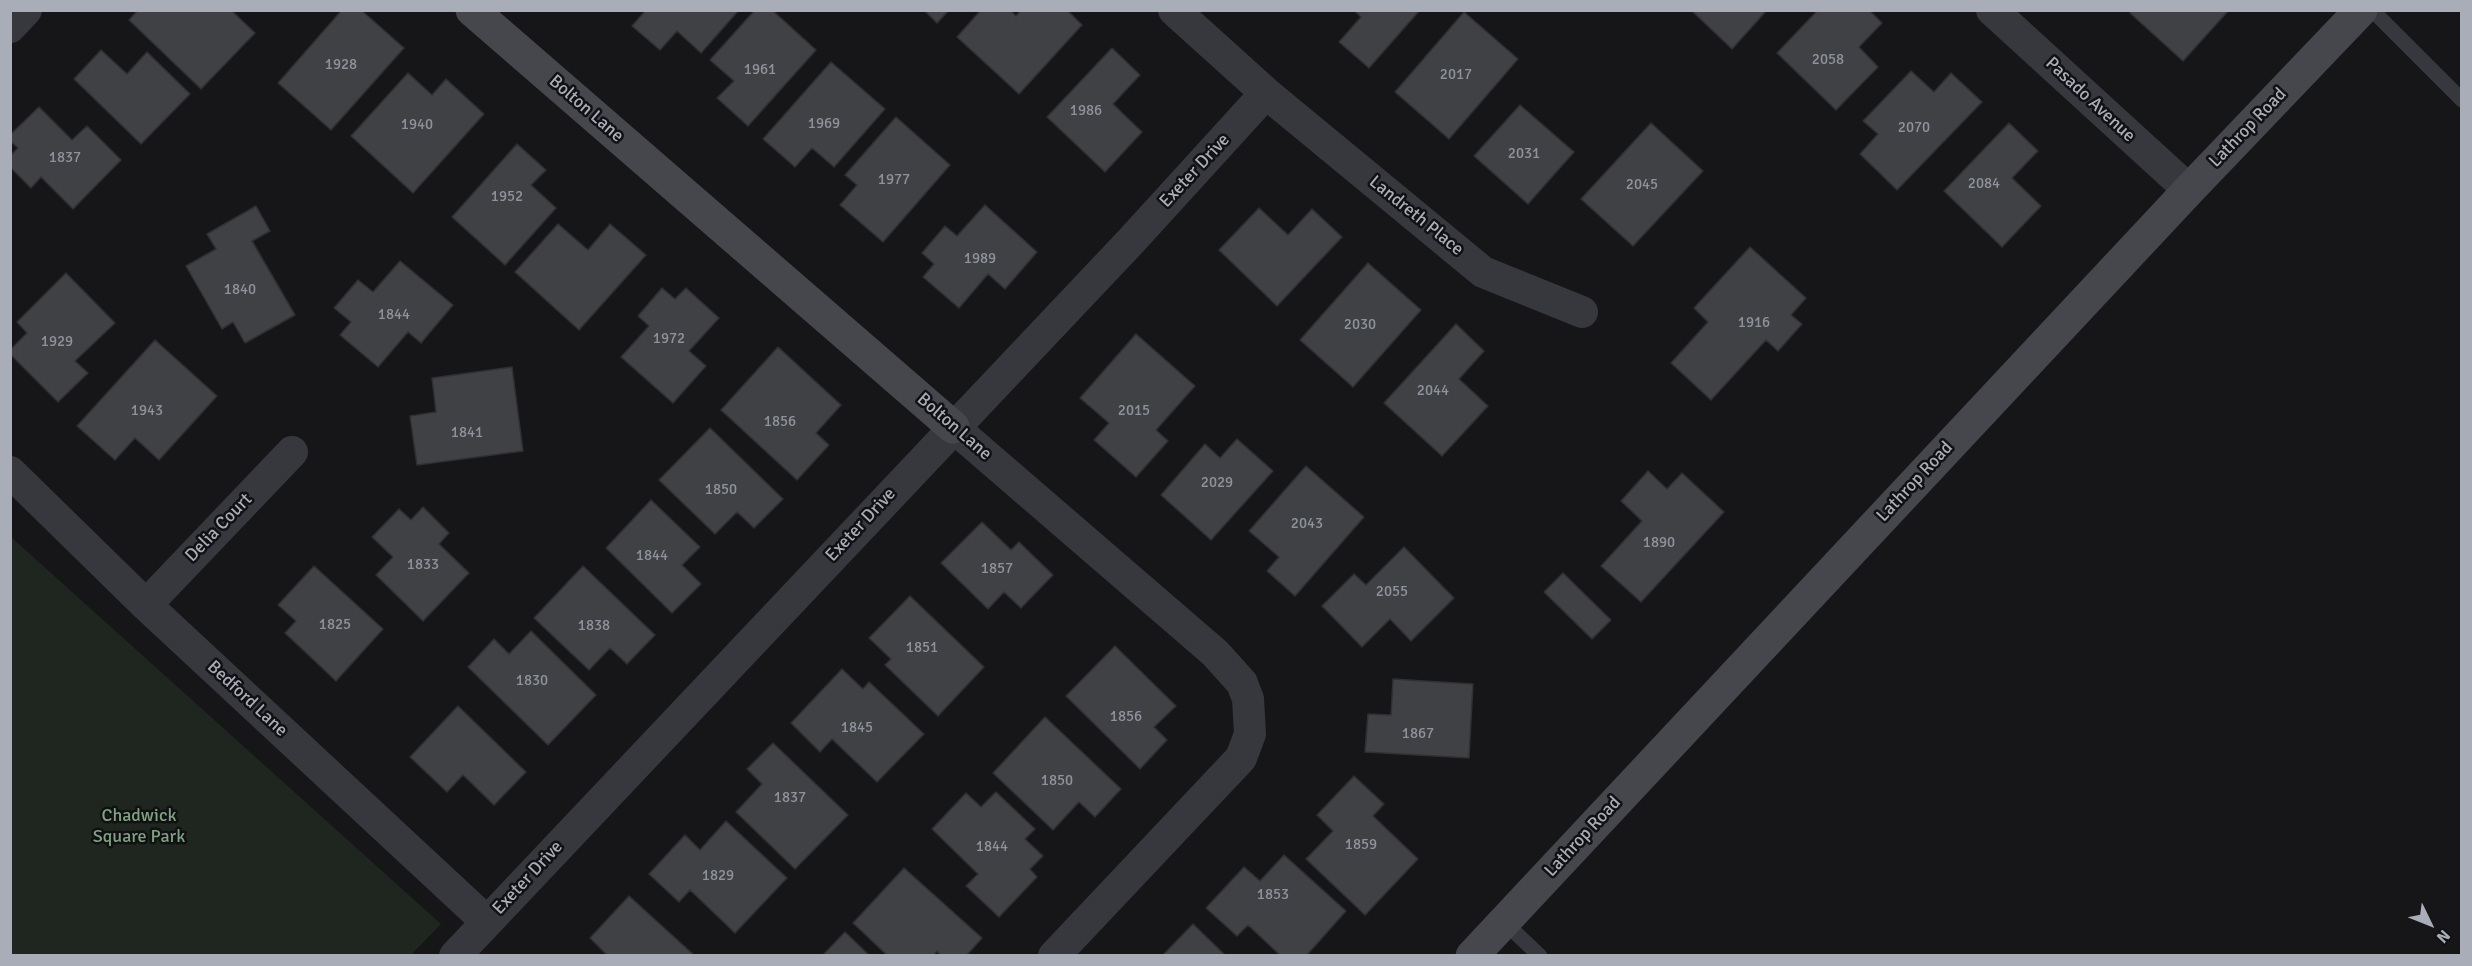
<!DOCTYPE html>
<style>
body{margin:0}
#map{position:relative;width:2472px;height:966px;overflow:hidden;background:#161618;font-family:Signika,sans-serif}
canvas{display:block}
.frame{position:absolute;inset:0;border:12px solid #a8adb8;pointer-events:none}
.north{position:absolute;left:2400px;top:894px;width:60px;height:60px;-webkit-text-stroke:4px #111113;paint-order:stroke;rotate:133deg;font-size:16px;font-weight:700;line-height:24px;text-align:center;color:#a8adb8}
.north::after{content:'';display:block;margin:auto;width:21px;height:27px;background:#a8adb8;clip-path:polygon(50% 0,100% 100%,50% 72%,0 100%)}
</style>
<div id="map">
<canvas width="2472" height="966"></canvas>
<div class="frame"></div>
<div class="north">N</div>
</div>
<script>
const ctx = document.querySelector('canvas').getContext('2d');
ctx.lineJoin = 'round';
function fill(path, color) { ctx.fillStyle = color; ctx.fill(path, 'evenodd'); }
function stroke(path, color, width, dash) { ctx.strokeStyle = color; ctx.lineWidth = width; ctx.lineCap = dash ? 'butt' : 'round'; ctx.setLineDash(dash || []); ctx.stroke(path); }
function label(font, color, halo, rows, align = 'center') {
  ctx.font = font + ' Signika,sans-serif'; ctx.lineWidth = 5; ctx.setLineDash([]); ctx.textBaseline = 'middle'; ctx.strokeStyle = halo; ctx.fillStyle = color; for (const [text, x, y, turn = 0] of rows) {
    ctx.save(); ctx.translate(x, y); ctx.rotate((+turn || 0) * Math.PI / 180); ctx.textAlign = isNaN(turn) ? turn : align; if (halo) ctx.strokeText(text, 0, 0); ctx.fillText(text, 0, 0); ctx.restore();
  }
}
fill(new Path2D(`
 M 11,537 L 441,924 L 411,955 L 11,955 Z`), '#1e261f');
const building = new Path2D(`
 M 138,10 L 231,10 L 255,33 L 201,89 L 129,20 Z
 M 342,10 L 361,10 L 404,48 L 331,130 L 278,83 Z
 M 646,10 L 739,10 L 701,53 L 677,31 L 660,50 L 632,26 Z
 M 755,10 L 772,10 L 816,50 L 748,126 L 717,98 L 734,81 L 710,60 Z
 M 924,10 L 949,10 L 937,23 Z
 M 981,10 L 1010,10 L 1016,16 L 1021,10 L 1067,10 L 1082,25 L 1019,94 L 957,37 Z
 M 1354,10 L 1420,10 L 1369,68 L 1339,42 L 1361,17 Z
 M 1691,10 L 1767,10 L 1732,49 Z
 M 1818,10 L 1869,10 L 1882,23 L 1859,47 L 1878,67 L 1836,110 L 1777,53 Z
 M 2132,10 L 2229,10 L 2183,61 L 2130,13 Z
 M 1464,12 L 1518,59 L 1449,139 L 1395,92 Z
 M 1112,48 L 1140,75 L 1113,104 L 1142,132 L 1105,172 L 1047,117 Z
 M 101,50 L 127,74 L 147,52 L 190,94 L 141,144 L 74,79 Z
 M 831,62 L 885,109 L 834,167 L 812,148 L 795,167 L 763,139 Z
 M 1911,71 L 1934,92 L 1951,73 L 1982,102 L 1897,190 L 1860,154 L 1878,134 L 1863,121 Z
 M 408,73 L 432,95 L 446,79 L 484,114 L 413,193 L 351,136 Z
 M 1520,105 L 1574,152 L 1528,204 L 1474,156 Z
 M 39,107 L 72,140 L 87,126 L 121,160 L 73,209 L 41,177 L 31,188 L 10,167 L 10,156 L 18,148 L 10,141 L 10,135 Z
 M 896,117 L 950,165 L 883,242 L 840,205 L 857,185 L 845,175 Z
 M 1651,123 L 1703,171 L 1633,246 L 1581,199 Z
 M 2009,123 L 2038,151 L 2012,178 L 2041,206 L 2002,247 L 1944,191 Z
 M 517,144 L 546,170 L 531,185 L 556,208 L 505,265 L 452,217 Z
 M 985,205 L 1037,252 L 1005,289 L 988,274 L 959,308 L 923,277 L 934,264 L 922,253 L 945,226 L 957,236 Z
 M 256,206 L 270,231 L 252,241 L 295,315 L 245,343 L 233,322 L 222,329 L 186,266 L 216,249 L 207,234 Z
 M 1259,208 L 1288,235 L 1312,209 L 1342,237 L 1277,306 L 1219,250 Z
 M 558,224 L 588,250 L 610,224 L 646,255 L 579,330 L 515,272 Z
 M 1750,247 L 1806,298 L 1791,315 L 1802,324 L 1778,351 L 1766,340 L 1711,400 L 1671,363 L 1708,322 L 1694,308 Z
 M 400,261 L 453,305 L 421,343 L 408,332 L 378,367 L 340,335 L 351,322 L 334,308 L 358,280 L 373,292 Z
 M 1368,263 L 1421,310 L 1353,387 L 1300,340 Z
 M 66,273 L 115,323 L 75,361 L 88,373 L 58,402 L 10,354 L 10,350 L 27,333 L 17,322 Z
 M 662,288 L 675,299 L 686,288 L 719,318 L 689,351 L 706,366 L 673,403 L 621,357 L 649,326 L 638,316 Z
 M 1456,324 L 1484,351 L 1459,379 L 1488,406 L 1442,456 L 1384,403 Z
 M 1136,334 L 1195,386 L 1156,430 L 1168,441 L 1136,477 L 1094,440 L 1109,423 L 1080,398 Z
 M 155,340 L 217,396 L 159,460 L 135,438 L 115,460 L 77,426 Z
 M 778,347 L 841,405 L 816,433 L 829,445 L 797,480 L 721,410 Z
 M 512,367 L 523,451 L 417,465 L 410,416 L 436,412 L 432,378 Z
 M 710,428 L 783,499 L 754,528 L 737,512 L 715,534 L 659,480 Z
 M 1237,439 L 1273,471 L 1211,540 L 1161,495 L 1205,444 L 1220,458 Z
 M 1306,466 L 1364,517 L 1295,596 L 1267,571 L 1279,557 L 1249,531 Z
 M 1648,471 L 1667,489 L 1682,473 L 1724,512 L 1641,602 L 1601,566 L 1642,521 L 1621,501 Z
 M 651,500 L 700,547 L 682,565 L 701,584 L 672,613 L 606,548 Z
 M 423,507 L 449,533 L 439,544 L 469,573 L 423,621 L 376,575 L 393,557 L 372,537 L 399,509 L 411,520 Z
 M 982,522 L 1011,550 L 1019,542 L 1053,575 L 1021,608 L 1004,592 L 988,609 L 941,563 Z
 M 1404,547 L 1454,598 L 1411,641 L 1390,619 L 1362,647 L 1322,606 L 1354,574 L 1366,585 Z
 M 314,566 L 383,629 L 336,681 L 285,633 L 296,621 L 278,605 Z
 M 583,566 L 655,635 L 627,664 L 610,648 L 589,670 L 534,618 Z
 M 1563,573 L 1611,620 L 1592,639 L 1544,592 Z
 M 910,596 L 984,667 L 938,716 L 885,665 L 891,659 L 869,638 Z
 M 531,631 L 596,695 L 548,745 L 468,667 L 494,639 L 509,654 Z
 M 1115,646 L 1176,706 L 1154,727 L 1167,740 L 1140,769 L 1066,696 Z
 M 842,669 L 863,689 L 869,682 L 924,734 L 877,782 L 832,739 L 820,752 L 791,723 Z
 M 1393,679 L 1473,684 L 1469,758 L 1365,752 L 1368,714 L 1391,715 Z
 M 458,706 L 526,772 L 494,805 L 463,775 L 447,792 L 410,757 Z
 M 1045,717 L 1121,789 L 1095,817 L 1079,802 L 1053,830 L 993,773 Z
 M 773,743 L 848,815 L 795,869 L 736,812 L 762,784 L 747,769 Z
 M 1354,776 L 1384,804 L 1373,816 L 1418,859 L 1365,915 L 1306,859 L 1333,831 L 1317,815 Z
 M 996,792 L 1035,829 L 1025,839 L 1043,856 L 1030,869 L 1037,877 L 999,917 L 966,886 L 978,874 L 932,829 L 966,793 L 981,807 Z
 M 726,821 L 787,878 L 735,933 L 690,890 L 679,902 L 649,874 L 685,835 L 700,850 Z
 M 1284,855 L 1346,911 L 1306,956 L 1281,956 L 1248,925 L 1237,936 L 1206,908 L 1244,867 L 1260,881 Z
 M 904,868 L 982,938 L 966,956 L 941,956 L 937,951 L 933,956 L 888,956 L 853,923 Z
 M 629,896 L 695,956 L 608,956 L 590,938 Z
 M 1193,924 L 1226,956 L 1162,956 Z
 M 845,932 L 870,956 L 822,956 Z`);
fill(building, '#404145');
stroke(building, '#303034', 1.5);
stroke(new Path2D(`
 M 2372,10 L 2462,100
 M 1503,921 L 1540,956`), '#37383d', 15);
stroke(new Path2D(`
 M 1174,10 L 1266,93 L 1483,272 L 1582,312
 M 1992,10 L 2189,190
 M 10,27 L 26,10
 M 953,427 L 1215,653 L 1242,683 L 1248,699 L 1250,734 L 1241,758 L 1054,956
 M 10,472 L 146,605 L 487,922
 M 146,605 L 292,452
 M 455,956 L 1132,240 L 1266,93`), '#37383d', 32);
stroke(new Path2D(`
 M 472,10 L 953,427
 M 1472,956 L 2189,190 L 2361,10`), '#45474d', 33);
label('15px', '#8e929b', null, [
 ["2058",1828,60],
 ["1928",341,65],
 ["1961",760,70],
 ["2017",1456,75],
 ["1986",1086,111],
 ["1969",824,124],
 ["1940",417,125],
 ["2070",1914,128],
 ["2031",1524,154],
 ["1837",65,158],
 ["1977",894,180],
 ["2084",1984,184],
 ["2045",1642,185],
 ["1952",507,197],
 ["1989",980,259],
 ["1840",240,290],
 ["1844",394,315],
 ["1916",1754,323],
 ["2030",1360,325],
 ["1972",669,339],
 ["1929",57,342],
 ["2044",1433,391],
 ["1943",147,411],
 ["2015",1134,411],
 ["1856",780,422],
 ["1841",467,433],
 ["2029",1217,483],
 ["1850",721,490],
 ["2043",1307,524],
 ["1890",1659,543],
 ["1844",652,556],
 ["1833",423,565],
 ["1857",997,569],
 ["2055",1392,592],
 ["1825",335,625],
 ["1838",594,626],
 ["1851",922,648],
 ["1830",532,681],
 ["1856",1126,717],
 ["1845",857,728],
 ["1867",1418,734],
 ["1850",1057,781],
 ["1837",790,798],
 ["1859",1361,845],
 ["1844",992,847],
 ["1829",718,876],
 ["1853",1273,895]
]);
label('18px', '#a8adb8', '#111113', [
 ["Pasado Avenue",2090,100,43],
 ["Bolton Lane",586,109,41],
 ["Lathrop Road",2248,128,-46],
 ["Exeter Drive",1195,171,-47],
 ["Landreth Place",1416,216,39],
 ["Bolton Lane",954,427,41],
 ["Lathrop Road",1915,482,-47],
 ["Exeter Drive",861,525,-47],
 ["Delia Court",219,528,-46],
 ["Bedford Lane",247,699,43],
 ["Lathrop Road",1583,837,-47],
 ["Exeter Drive",528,878,-47]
]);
label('18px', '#7fa381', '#111113', [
 ["Chadwick",139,816],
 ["Square Park",139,837]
]);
</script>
